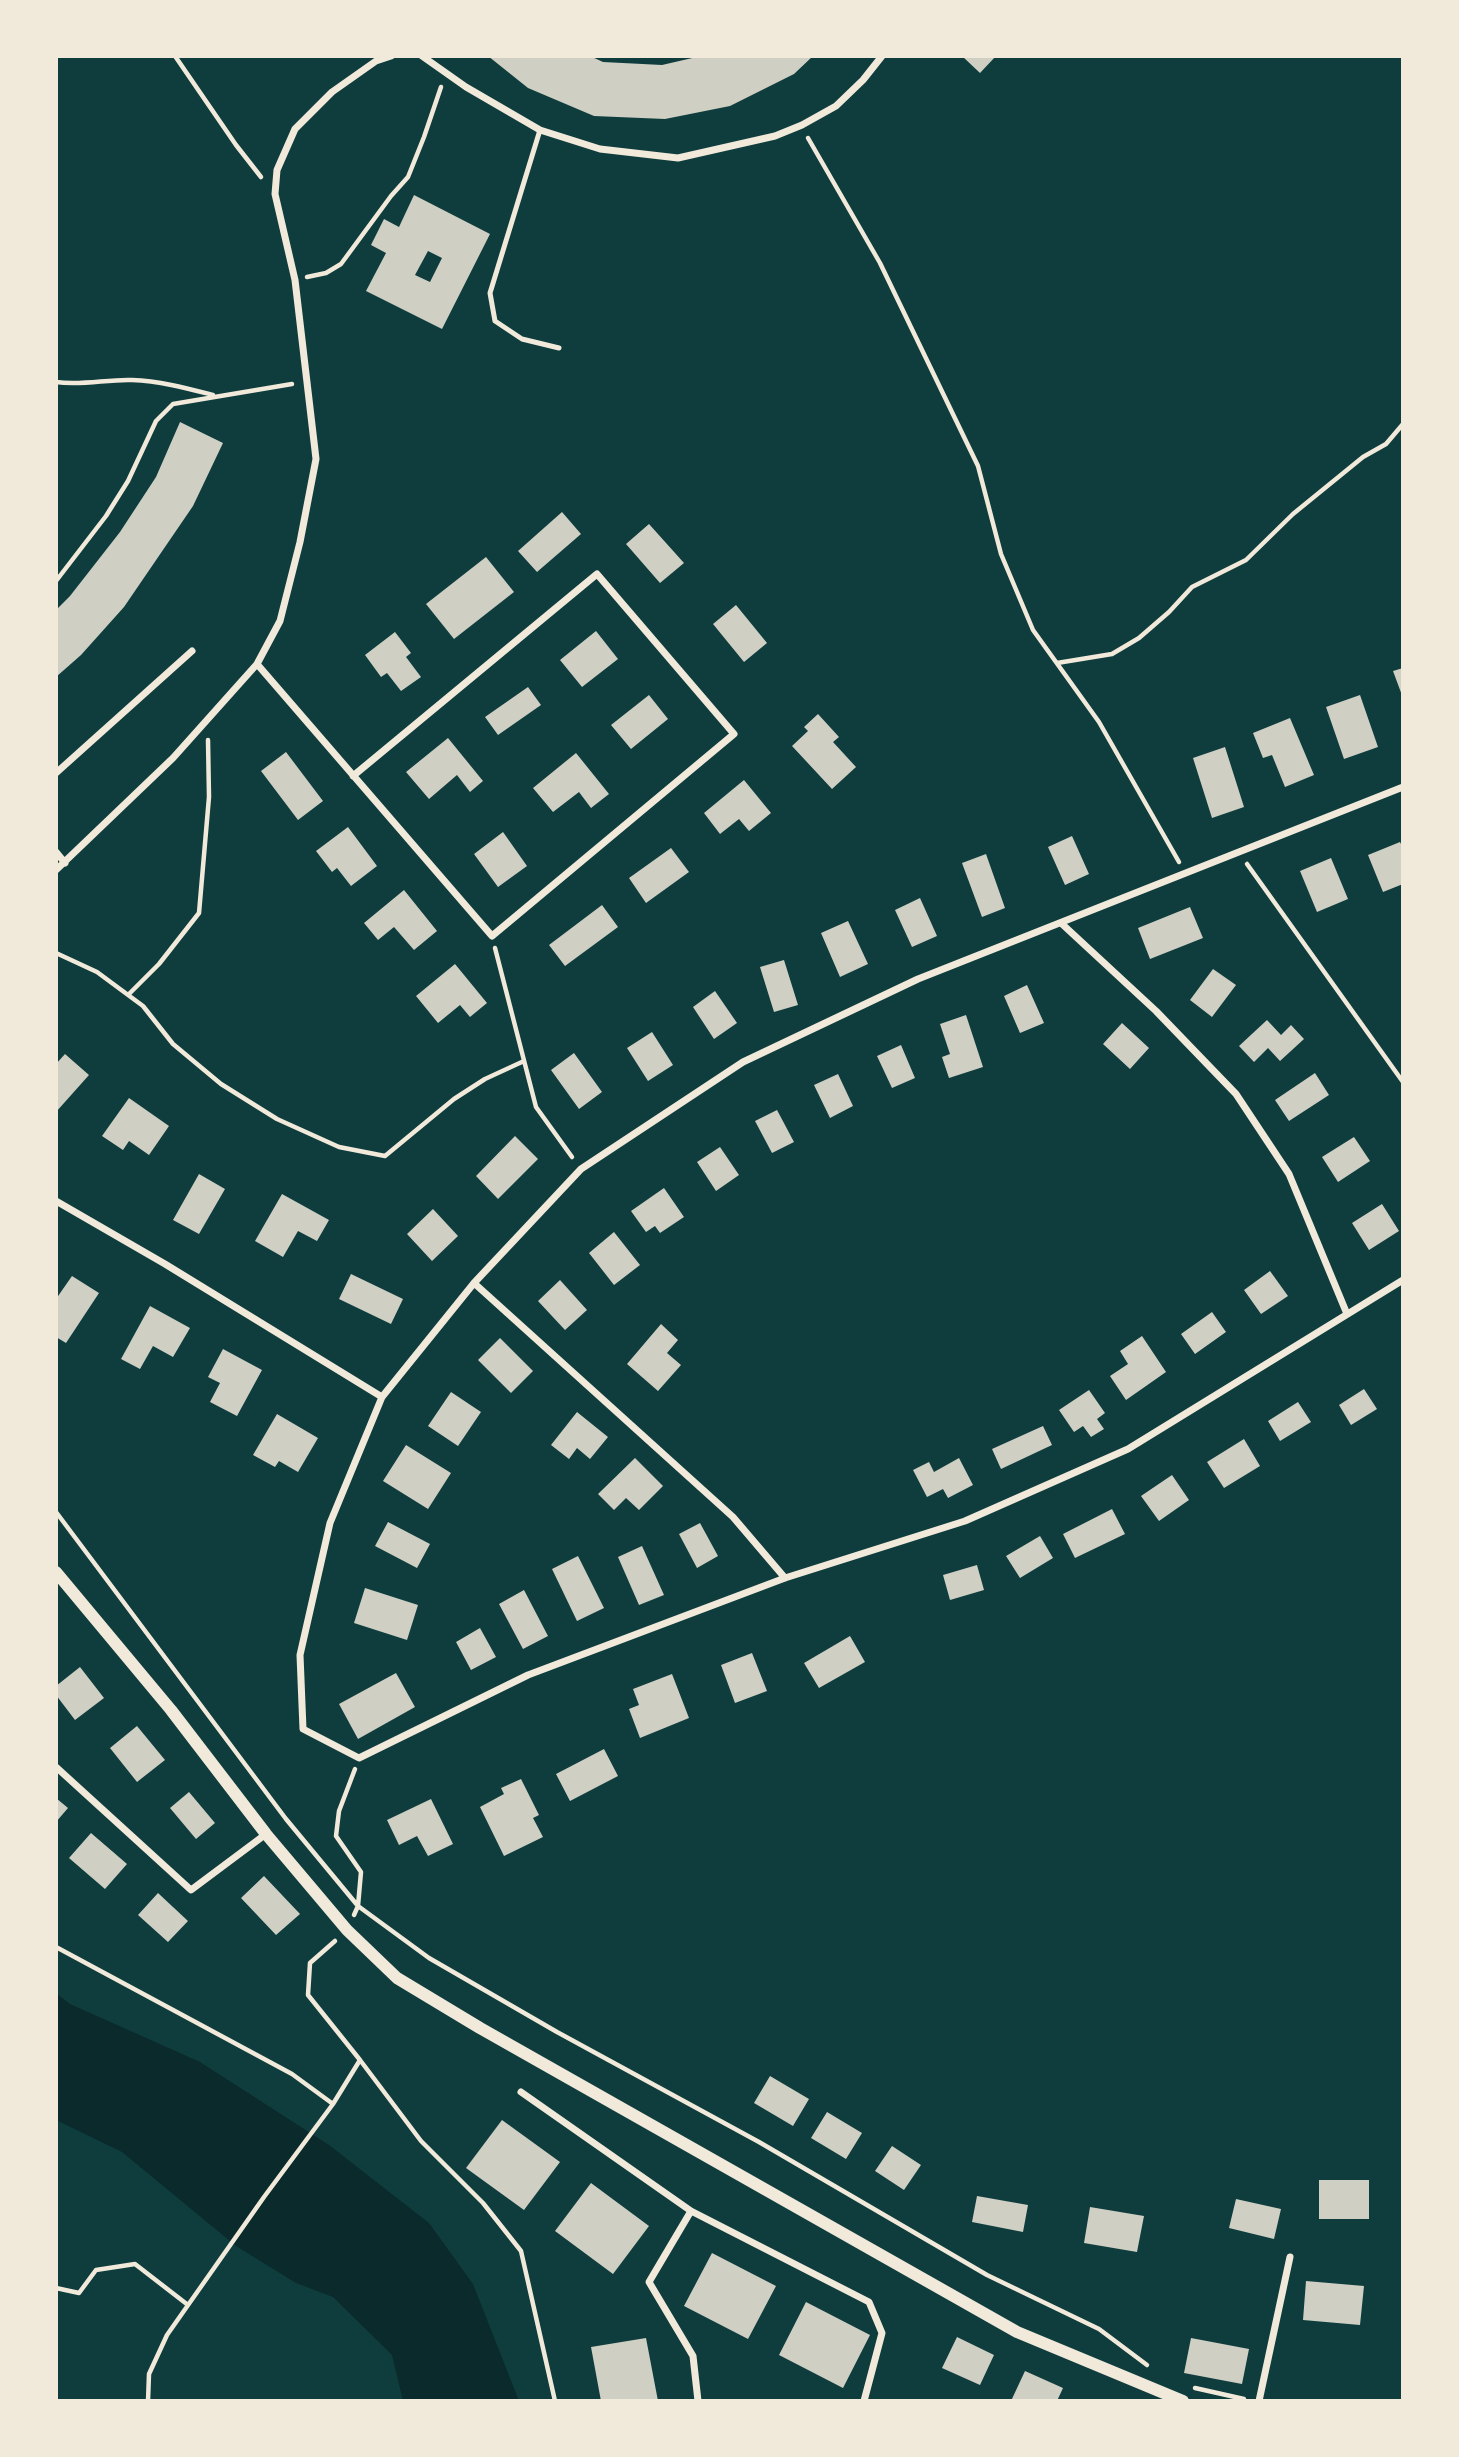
<!DOCTYPE html>
<style>
body{margin:0}
#map{position:relative;width:1459px;height:2457px;overflow:hidden;background:#0f3d3e;font-family:"Exo 2",sans-serif}
canvas{display:block}
.frame{position:absolute;inset:0;border:58px solid #f1e9da;pointer-events:none}
</style>
<div id="map">
<canvas width="1459" height="2457"></canvas>
<div class="frame"></div>
</div>
<script>
const ctx = document.querySelector('canvas').getContext('2d');
ctx.lineJoin = 'round';
function fill(path, color) { ctx.fillStyle = color; ctx.fill(path, 'evenodd'); }
function stroke(path, color, width, dash) { ctx.strokeStyle = color; ctx.lineWidth = width; ctx.lineCap = dash ? 'butt' : 'round'; ctx.setLineDash(dash || []); ctx.stroke(path); }
fill(new Path2D(`
 M 56,1993 L 70,2004 L 200,2062 L 329,2145 L 429,2223 L 473,2284 L 519,2401 L 403,2401 L 392,2355 L 333,2297 L 296,2283 L 236,2246 L 122,2152 L 56,2120 Z`), '#0a2a2b');
fill(new Path2D(`
 M 488,56 L 590,56 L 603,62 L 662,65 L 701,56 L 813,56 L 794,74 L 730,106 L 665,119 L 594,116 L 528,88 Z
 M 962,56 L 996,56 L 980,73 Z
 M 414,195 L 490,234 L 442,329 L 366,291 L 386,253 L 371,245 L 384,219 L 399,227 ZM 428,251 L 442,258 L 430,282 L 415,275 Z
 M 180,422 L 223,443 L 193,506 L 124,607 L 81,655 L 56,677 L 56,610 L 70,596 L 120,532 L 156,477 Z
 M 562,512 L 581,534 L 537,572 L 518,551 Z
 M 649,524 L 684,563 L 660,583 L 626,544 Z
 M 486,557 L 514,592 L 454,639 L 426,604 Z
 M 736,605 L 767,643 L 744,662 L 713,624 Z
 M 596,631 L 618,659 L 582,687 L 560,660 Z
 M 395,632 L 411,653 L 406,657 L 421,677 L 401,691 L 387,673 L 381,677 L 365,655 Z
 M 1403,668 L 1403,698 L 1393,671 Z
 M 528,687 L 541,705 L 498,735 L 485,717 Z
 M 649,695 L 668,719 L 631,749 L 611,725 Z
 M 1360,695 L 1378,747 L 1344,759 L 1326,707 Z
 M 818,714 L 839,737 L 833,742 L 856,767 L 832,789 L 792,746 L 808,731 L 804,727 Z
 M 1290,718 L 1314,775 L 1285,787 L 1272,755 L 1263,758 L 1253,733 Z
 M 448,738 L 483,781 L 470,792 L 457,775 L 429,799 L 406,772 Z
 M 1225,747 L 1244,807 L 1212,818 L 1193,758 Z
 M 286,752 L 323,801 L 298,820 L 261,771 Z
 M 576,753 L 609,794 L 591,808 L 579,792 L 553,812 L 533,788 Z
 M 744,780 L 771,813 L 749,831 L 739,819 L 720,834 L 704,813 Z
 M 348,827 L 377,866 L 351,886 L 337,868 L 332,872 L 316,851 Z
 M 503,832 L 527,866 L 498,887 L 474,854 Z
 M 1072,836 L 1089,874 L 1065,885 L 1048,847 Z
 M 1400,842 L 1403,848 L 1403,884 L 1383,892 L 1368,855 Z
 M 671,848 L 689,872 L 646,903 L 629,878 Z
 M 986,854 L 1005,908 L 982,917 L 962,863 Z
 M 1331,858 L 1348,899 L 1317,912 L 1300,871 Z
 M 404,890 L 437,931 L 414,950 L 394,927 L 378,940 L 364,923 Z
 M 920,898 L 937,936 L 912,947 L 895,910 Z
 M 602,905 L 618,927 L 565,966 L 549,945 Z
 M 1190,907 L 1203,938 L 1150,959 L 1138,928 Z
 M 848,921 L 868,964 L 840,977 L 821,933 Z
 M 784,960 L 798,1005 L 774,1012 L 760,967 Z
 M 455,964 L 487,1003 L 470,1017 L 460,1005 L 438,1023 L 416,996 Z
 M 1213,969 L 1236,985 L 1212,1017 L 1190,1000 Z
 M 1027,985 L 1044,1023 L 1020,1033 L 1004,996 Z
 M 715,991 L 737,1023 L 714,1039 L 693,1007 Z
 M 966,1015 L 983,1067 L 949,1078 L 942,1057 L 950,1054 L 940,1024 Z
 M 1267,1020 L 1281,1035 L 1291,1025 L 1304,1039 L 1280,1061 L 1268,1048 L 1254,1062 L 1239,1046 Z
 M 1122,1023 L 1149,1048 L 1130,1069 L 1103,1044 Z
 M 652,1032 L 673,1065 L 648,1081 L 627,1048 Z
 M 901,1045 L 915,1078 L 892,1088 L 877,1056 Z
 M 574,1053 L 602,1092 L 579,1109 L 551,1070 Z
 M 65,1054 L 89,1075 L 56,1112 L 56,1064 Z
 M 1315,1073 L 1329,1095 L 1289,1121 L 1275,1100 Z
 M 838,1074 L 853,1106 L 830,1118 L 814,1085 Z
 M 129,1098 L 169,1126 L 149,1155 L 129,1141 L 123,1150 L 102,1136 Z
 M 777,1110 L 794,1142 L 772,1153 L 755,1121 Z
 M 515,1136 L 538,1159 L 498,1199 L 476,1176 Z
 M 1354,1137 L 1370,1161 L 1338,1182 L 1322,1157 Z
 M 720,1147 L 739,1175 L 716,1191 L 697,1162 Z
 M 199,1174 L 225,1189 L 199,1234 L 173,1220 Z
 M 664,1188 L 684,1217 L 660,1233 L 655,1226 L 646,1232 L 631,1211 Z
 M 282,1194 L 329,1220 L 317,1241 L 298,1231 L 283,1257 L 255,1241 Z
 M 1382,1204 L 1399,1231 L 1369,1250 L 1352,1223 Z
 M 433,1209 L 458,1236 L 432,1261 L 407,1234 Z
 M 614,1232 L 640,1265 L 614,1285 L 589,1253 Z
 M 1270,1271 L 1288,1296 L 1261,1314 L 1244,1290 Z
 M 351,1274 L 403,1299 L 391,1324 L 339,1299 Z
 M 72,1276 L 99,1293 L 66,1343 L 56,1337 L 56,1299 Z
 M 560,1280 L 587,1310 L 565,1330 L 538,1301 Z
 M 150,1306 L 190,1328 L 173,1357 L 153,1346 L 140,1369 L 121,1359 Z
 M 1212,1312 L 1226,1332 L 1195,1354 L 1181,1334 Z
 M 661,1324 L 678,1340 L 667,1353 L 681,1365 L 658,1391 L 627,1364 Z
 M 1142,1336 L 1166,1372 L 1126,1400 L 1110,1376 L 1128,1364 L 1120,1351 Z
 M 500,1338 L 533,1371 L 511,1393 L 478,1360 Z
 M 223,1349 L 262,1370 L 237,1416 L 210,1402 L 220,1383 L 208,1377 Z
 M 1364,1389 L 1377,1409 L 1351,1425 L 1339,1405 Z
 M 1089,1390 L 1105,1413 L 1097,1419 L 1104,1429 L 1091,1437 L 1083,1426 L 1074,1432 L 1059,1410 Z
 M 451,1392 L 481,1412 L 458,1446 L 428,1426 Z
 M 1298,1402 L 1311,1422 L 1280,1441 L 1268,1421 Z
 M 577,1412 L 608,1437 L 590,1459 L 577,1448 L 569,1459 L 551,1445 Z
 M 277,1414 L 318,1438 L 298,1472 L 279,1461 L 275,1467 L 253,1455 Z
 M 1043,1426 L 1052,1445 L 1001,1469 L 992,1449 Z
 M 1244,1439 L 1260,1466 L 1224,1488 L 1207,1462 Z
 M 406,1445 L 451,1473 L 428,1509 L 383,1481 Z
 M 635,1458 L 663,1486 L 639,1510 L 626,1498 L 614,1510 L 598,1494 Z
 M 959,1458 L 973,1485 L 948,1498 L 943,1489 L 927,1497 L 913,1470 L 929,1462 L 934,1472 Z
 M 1172,1475 L 1189,1500 L 1159,1521 L 1141,1496 Z
 M 1112,1509 L 1125,1534 L 1075,1558 L 1063,1534 Z
 M 388,1522 L 430,1544 L 417,1568 L 375,1546 Z
 M 700,1523 L 718,1556 L 697,1568 L 679,1534 Z
 M 1040,1536 L 1053,1558 L 1020,1578 L 1006,1556 Z
 M 642,1546 L 664,1595 L 639,1605 L 618,1557 Z
 M 578,1556 L 604,1608 L 577,1621 L 552,1569 Z
 M 977,1565 L 984,1590 L 950,1600 L 943,1575 Z
 M 365,1588 L 418,1605 L 407,1640 L 354,1623 Z
 M 524,1590 L 548,1636 L 523,1649 L 499,1604 Z
 M 480,1628 L 496,1657 L 471,1670 L 456,1642 Z
 M 850,1636 L 865,1662 L 819,1688 L 804,1663 Z
 M 752,1653 L 767,1691 L 735,1703 L 721,1665 Z
 M 80,1667 L 104,1698 L 75,1720 L 56,1695 L 56,1686 Z
 M 396,1673 L 415,1707 L 358,1739 L 339,1704 Z
 M 672,1674 L 689,1718 L 640,1738 L 629,1709 L 639,1705 L 633,1689 Z
 M 137,1726 L 165,1760 L 137,1782 L 110,1748 Z
 M 604,1749 L 618,1776 L 570,1801 L 556,1774 Z
 M 521,1779 L 539,1815 L 533,1818 L 543,1837 L 504,1856 L 480,1807 L 504,1794 L 501,1788 Z
 M 189,1792 L 215,1823 L 196,1839 L 170,1808 Z
 M 56,1798 L 68,1808 L 56,1822 Z
 M 431,1799 L 453,1844 L 428,1856 L 417,1836 L 399,1845 L 387,1820 Z
 M 91,1833 L 127,1864 L 105,1889 L 69,1858 Z
 M 264,1876 L 300,1914 L 276,1935 L 241,1898 Z
 M 158,1893 L 188,1921 L 168,1942 L 138,1915 Z
 M 770,2076 L 809,2099 L 793,2126 L 754,2103 Z
 M 827,2112 L 862,2133 L 846,2159 L 811,2138 Z
 M 502,2120 L 560,2162 L 524,2210 L 466,2168 Z
 M 892,2146 L 921,2165 L 904,2190 L 875,2171 Z
 M 1319,2180 L 1369,2180 L 1369,2219 L 1319,2219 Z
 M 591,2183 L 649,2226 L 613,2274 L 555,2231 Z
 M 977,2196 L 1028,2205 L 1023,2232 L 972,2222 Z
 M 1236,2199 L 1281,2209 L 1274,2239 L 1229,2228 Z
 M 1090,2207 L 1144,2216 L 1137,2252 L 1084,2243 Z
 M 712,2253 L 776,2286 L 748,2339 L 684,2306 Z
 M 1306,2281 L 1364,2286 L 1360,2325 L 1303,2320 Z
 M 806,2302 L 870,2335 L 843,2388 L 779,2355 Z
 M 957,2337 L 994,2355 L 980,2385 L 942,2368 Z
 M 646,2338 L 658,2401 L 601,2401 L 591,2347 Z
 M 1191,2338 L 1249,2349 L 1242,2384 L 1184,2373 Z
 M 1025,2371 L 1063,2388 L 1057,2401 L 1011,2401 Z`), '#cfcfc3');
stroke(new Path2D(`
 M 175,56 L 236,145 L 261,177
 M 808,138 L 880,263 L 978,466 L 1001,554 L 1033,630 L 1099,722 L 1179,862
 M 307,277 L 326,273 L 341,264 L 391,196 L 408,177 L 424,137 L 441,87
 M 56,382 C 82,386 107,379 132,380 C 160,381 186,388 213,395
 M 56,581 L 106,516 L 128,481 L 156,421 L 173,404 L 292,384
 M 1057,663 L 1112,654 L 1139,638 L 1169,612 L 1192,587 L 1246,560 L 1293,514 L 1363,457 L 1386,444 L 1403,424
 M 1247,864 L 1403,1082
 M 495,948 L 536,1107 L 572,1157
 M 56,953 L 97,972 L 143,1006 L 173,1044 L 221,1084 L 277,1119 L 339,1147 L 385,1156 L 454,1099 L 485,1079 L 524,1061
 M 128,995 L 159,964 L 199,913 L 209,797 L 208,740
 M 56,1512 L 286,1819 L 358,1906 L 354,1915
 M 355,1769 L 339,1811 L 336,1836 L 361,1872 L 358,1906 L 429,1958 L 557,2032 L 759,2142 L 987,2275 L 1099,2329 L 1147,2365
 M 56,1947 L 292,2074 L 333,2104
 M 360,2060 L 421,2141 L 483,2203 L 521,2251 L 555,2401
 M 56,2288 L 79,2293 L 96,2270 L 135,2264 L 188,2305
 M 1195,2388 L 1244,2399
 M 148,2401 L 149,2374 L 167,2335 L 264,2197 L 333,2104 L 360,2060 L 308,1995 L 310,1963 L 335,1941`), '#f1e9da', 4.5);
stroke(new Path2D(`
 M 540,130 L 490,293 L 495,321 L 522,339 L 559,348`), '#f1e9da', 5);
stroke(new Path2D(`
 M 422,56 L 466,87 L 540,130 L 600,149 L 678,158 L 775,136 L 802,125 L 836,106 L 863,80 L 882,56
 M 257,664 L 492,936 L 734,734 L 597,574 L 353,776
 M 56,773 L 192,651
 M 1403,787 L 918,979 L 743,1062 L 581,1169 L 474,1283 L 382,1397 L 330,1523 L 300,1655 L 303,1729 L 359,1758 L 528,1675 L 785,1578 L 965,1521 L 1128,1449 L 1403,1280
 M 56,852 L 65,863
 M 56,870 L 173,758 L 257,664 L 280,621 L 300,542 L 316,459 L 295,280 L 275,194 L 277,170 L 295,129 L 332,92 L 376,61 L 391,56
 M 1061,923 L 1156,1011 L 1236,1094 L 1289,1174 L 1347,1314
 M 56,1201 L 165,1264 L 382,1397
 M 474,1283 L 733,1517 L 785,1578
 M 56,1767 L 191,1890 L 266,1834
 M 521,2092 L 691,2211 L 869,2302 L 882,2333 L 864,2401
 M 691,2211 L 649,2282 L 693,2356 L 698,2401
 M 1259,2401 L 1290,2257`), '#f1e9da', 7);
stroke(new Path2D(`
 M 56,1572 L 171,1710 L 266,1834 L 347,1930 L 397,1978 L 480,2028 L 1017,2332 L 1183,2401`), '#f1e9da', 12);
</script>
